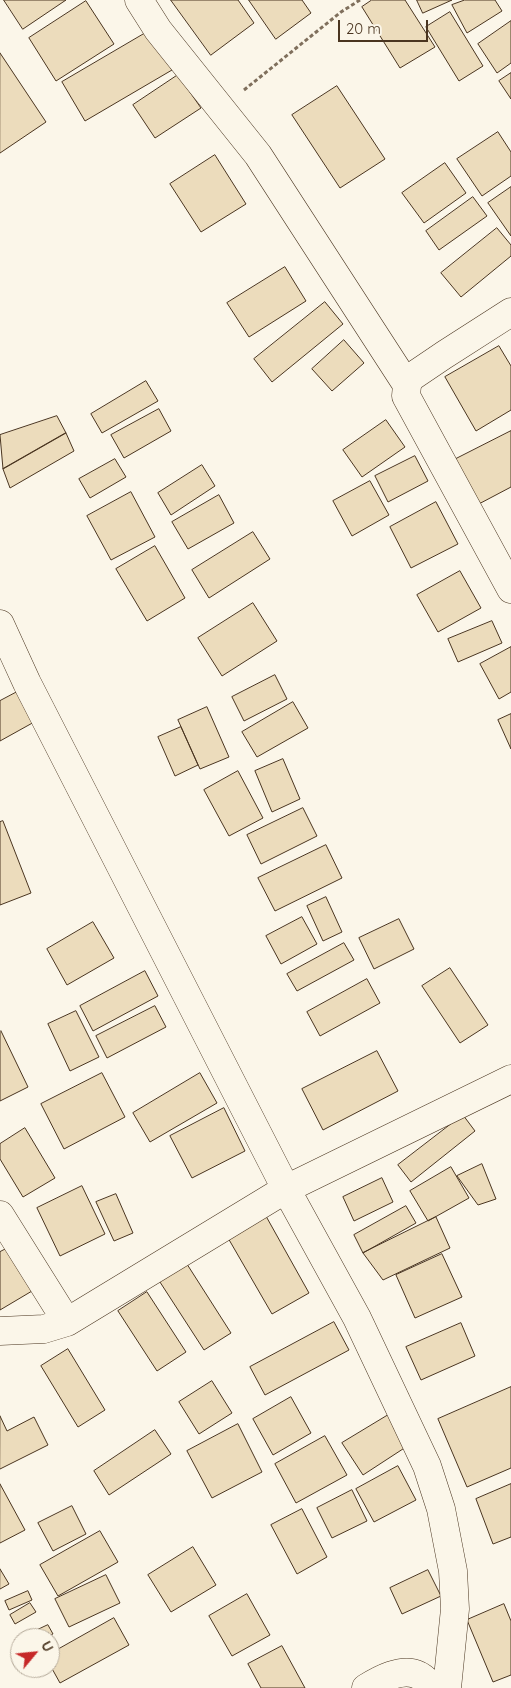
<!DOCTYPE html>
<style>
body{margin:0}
#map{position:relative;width:511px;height:1688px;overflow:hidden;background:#fbf6e9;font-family:Quicksand,sans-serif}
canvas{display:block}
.north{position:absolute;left:10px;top:1628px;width:50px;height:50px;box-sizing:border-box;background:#fbf6e9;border:1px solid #b4a999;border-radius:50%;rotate:62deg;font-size:14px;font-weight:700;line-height:20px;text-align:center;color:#4a3520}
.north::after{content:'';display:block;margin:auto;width:18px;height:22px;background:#c62828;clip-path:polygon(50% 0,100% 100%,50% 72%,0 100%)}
.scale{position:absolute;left:338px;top:20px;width:90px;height:22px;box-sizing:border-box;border:2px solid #4a3520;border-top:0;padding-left:6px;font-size:15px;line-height:18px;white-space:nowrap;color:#4a3520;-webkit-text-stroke:4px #fbf6e9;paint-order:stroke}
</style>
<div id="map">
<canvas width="511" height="1688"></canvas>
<div class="north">U</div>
<div class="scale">20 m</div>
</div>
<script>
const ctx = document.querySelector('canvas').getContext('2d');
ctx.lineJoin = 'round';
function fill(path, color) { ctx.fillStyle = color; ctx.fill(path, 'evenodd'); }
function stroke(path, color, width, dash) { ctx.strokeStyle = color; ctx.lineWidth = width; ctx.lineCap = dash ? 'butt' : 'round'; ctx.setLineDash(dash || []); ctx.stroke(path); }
const building = new Path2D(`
 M 4,0 L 66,0 L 23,29 Z
 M 171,0 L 238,0 L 254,23 L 211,55 Z
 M 249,0 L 302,0 L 311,13 L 276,39 Z
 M 372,0 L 405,0 L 435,47 L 400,68 L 362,7 Z
 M 417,0 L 452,0 L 423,13 Z
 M 465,0 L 495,0 L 502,11 L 467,33 L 452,5 Z
 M 86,1 L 114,44 L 56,81 L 29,38 Z
 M 450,12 L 483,66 L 459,81 L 426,27 Z
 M 511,21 L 511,63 L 497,73 L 478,44 Z
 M 149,31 L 172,70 L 85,121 L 62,82 Z
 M 0,53 L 46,122 L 0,153 Z
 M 511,73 L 511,99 L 499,81 Z
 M 178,75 L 201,108 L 155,138 L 133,105 Z
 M 337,86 L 385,159 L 340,188 L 292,115 Z
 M 498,132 L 511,152 L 511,176 L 482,196 L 457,159 Z
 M 215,155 L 246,204 L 201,232 L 170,184 Z
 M 445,163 L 466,193 L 424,223 L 402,193 Z
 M 511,187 L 511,236 L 488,203 Z
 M 473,197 L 487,216 L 439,250 L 426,231 Z
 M 497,228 L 511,245 L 511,256 L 461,297 L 441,273 Z
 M 285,267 L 306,301 L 249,337 L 227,303 Z
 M 325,302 L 343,324 L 272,382 L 254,359 Z
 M 344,340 L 364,363 L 332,391 L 312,369 Z
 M 499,346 L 511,366 L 511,410 L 476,431 L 445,377 Z
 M 146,381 L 158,401 L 102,433 L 91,414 Z
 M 159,409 L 171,431 L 124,458 L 111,435 Z
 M 57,416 L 66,433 L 3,469 L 0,435 Z
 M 386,420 L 405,447 L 362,477 L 343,450 Z
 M 511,431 L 511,487 L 475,506 L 452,461 Z
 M 66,433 L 74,451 L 10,488 L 3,469 Z
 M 415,456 L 428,481 L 388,502 L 375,476 Z
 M 115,459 L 126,477 L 90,498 L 79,479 Z
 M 202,465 L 215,486 L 171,515 L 158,493 Z
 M 370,481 L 389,515 L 352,536 L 333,501 Z
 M 131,492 L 155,537 L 111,560 L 87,516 Z
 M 219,495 L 234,523 L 188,549 L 172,522 Z
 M 436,502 L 458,544 L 411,568 L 390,527 Z
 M 253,532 L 270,559 L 209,598 L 192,570 Z
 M 155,546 L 185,598 L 147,621 L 116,569 Z
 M 460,571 L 481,608 L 438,632 L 417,595 Z
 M 253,603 L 277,641 L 222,676 L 198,638 Z
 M 492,621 L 502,643 L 458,662 L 448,639 Z
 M 511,647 L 511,692 L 499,699 L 480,664 Z
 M 275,675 L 287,699 L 244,721 L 232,697 Z
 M 19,691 L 36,721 L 0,741 L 0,701 Z
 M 293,702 L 308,728 L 257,757 L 242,732 Z
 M 207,707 L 229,757 L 200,769 L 178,720 Z
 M 511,714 L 511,749 L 498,720 Z
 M 181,727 L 198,765 L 175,776 L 158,737 Z
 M 283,759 L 300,799 L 272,812 L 255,771 Z
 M 238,771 L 263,818 L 229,836 L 204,790 Z
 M 303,808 L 317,836 L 261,864 L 247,835 Z
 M 3,821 L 31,893 L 0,905 L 0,822 Z
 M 326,845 L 342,878 L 275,911 L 258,878 Z
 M 326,897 L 342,932 L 323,941 L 307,906 Z
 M 302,917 L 317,944 L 281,964 L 266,936 Z
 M 399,919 L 414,949 L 374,969 L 359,938 Z
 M 93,922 L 114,958 L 67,985 L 47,949 Z
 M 344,943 L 354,960 L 297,991 L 287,974 Z
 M 450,968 L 488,1025 L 460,1043 L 422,986 Z
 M 145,971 L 158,996 L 93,1031 L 80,1006 Z
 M 367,979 L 380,1003 L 320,1036 L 307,1012 Z
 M 155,1006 L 166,1027 L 107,1058 L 96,1036 Z
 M 76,1011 L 99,1057 L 70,1071 L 48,1024 Z
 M 1,1031 L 28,1087 L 0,1101 L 0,1032 Z
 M 377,1051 L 398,1091 L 323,1130 L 302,1089 Z
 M 102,1073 L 125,1117 L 64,1149 L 41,1104 Z
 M 200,1073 L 217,1103 L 150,1142 L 133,1113 Z
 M 224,1108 L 245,1151 L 192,1178 L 170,1136 Z
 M 463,1115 L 475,1131 L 411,1182 L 398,1165 Z
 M 25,1128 L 55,1178 L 23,1197 L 0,1159 L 0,1144 Z
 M 482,1164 L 496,1199 L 478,1205 L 457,1176 Z
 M 451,1167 L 469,1198 L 428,1221 L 410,1191 Z
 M 382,1178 L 393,1202 L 354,1221 L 343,1197 Z
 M 82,1186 L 105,1234 L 60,1256 L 37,1208 Z
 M 116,1194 L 133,1233 L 114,1241 L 96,1202 Z
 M 406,1206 L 416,1223 L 363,1253 L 354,1235 Z
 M 262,1209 L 309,1293 L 272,1314 L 224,1231 Z
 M 436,1217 L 450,1248 L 383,1280 L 363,1253 Z
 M 8,1248 L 32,1291 L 0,1310 L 0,1252 Z
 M 442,1254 L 462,1297 L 415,1318 L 396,1275 Z
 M 185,1261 L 231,1333 L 204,1350 L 158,1279 Z
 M 147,1292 L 186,1352 L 157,1371 L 118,1311 Z
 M 334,1322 L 349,1350 L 265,1395 L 250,1367 Z
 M 461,1323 L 475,1356 L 421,1380 L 406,1347 Z
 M 68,1349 L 105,1410 L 78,1427 L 41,1366 Z
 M 212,1381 L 232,1413 L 199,1434 L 179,1402 Z
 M 511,1387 L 511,1468 L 467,1487 L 438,1419 Z
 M 291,1397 L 311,1433 L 273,1455 L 253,1419 Z
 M 390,1414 L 409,1445 L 363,1475 L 342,1443 Z
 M 0,1416 L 7,1431 L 34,1417 L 48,1445 L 0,1469 Z
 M 238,1424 L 262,1472 L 212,1498 L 187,1451 Z
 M 155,1430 L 171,1454 L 109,1495 L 94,1471 Z
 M 325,1436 L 347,1475 L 296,1503 L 275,1464 Z
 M 398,1466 L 416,1500 L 374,1522 L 356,1489 Z
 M 0,1484 L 25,1530 L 0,1543 Z
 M 511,1484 L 511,1537 L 493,1544 L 476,1499 Z
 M 352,1490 L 367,1521 L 332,1538 L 317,1508 Z
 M 72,1506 L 86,1534 L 53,1551 L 38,1523 Z
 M 302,1509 L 327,1557 L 297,1574 L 271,1525 Z
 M 100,1531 L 118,1562 L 58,1596 L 40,1565 Z
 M 193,1547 L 216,1585 L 171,1612 L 148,1575 Z
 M 0,1569 L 9,1584 L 0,1589 Z
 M 428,1570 L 441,1596 L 402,1614 L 390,1588 Z
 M 106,1575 L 120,1603 L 69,1627 L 55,1599 Z
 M 28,1591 L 32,1600 L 9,1610 L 5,1601 Z
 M 247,1594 L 270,1635 L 232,1656 L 209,1616 Z
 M 30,1603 L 36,1612 L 15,1624 L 10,1615 Z
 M 504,1604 L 511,1621 L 511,1675 L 493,1682 L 467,1620 Z
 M 114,1618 L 129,1645 L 60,1683 L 50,1665 L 50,1654 Z
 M 48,1625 L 53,1634 L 44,1638 L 31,1638 L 29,1634 Z
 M 282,1646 L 305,1688 L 261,1688 L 248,1664 Z`);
fill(building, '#ecdcbc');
stroke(building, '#4a3520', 1);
const minor = new Path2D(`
 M 139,0 L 158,30 L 258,155 L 407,385
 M 511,312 L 444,355 L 410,378 L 407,385 L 406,396 L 511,589
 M 0,624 L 27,683 L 286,1189 L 357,1318 L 427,1466 L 441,1509 L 453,1571 L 455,1609 L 447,1688
 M 0,1215 L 67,1322
 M 0,1331 L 44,1329 L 67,1322 L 286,1189 L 511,1079
 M 366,1688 C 379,1680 402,1667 418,1675 C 424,1677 429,1684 433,1688`);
stroke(minor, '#4a3520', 29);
stroke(new Path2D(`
 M 244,90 L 341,12 L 360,0`), '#7f6f5c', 3, [4, 2.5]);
stroke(minor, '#fbf6e9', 28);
</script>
